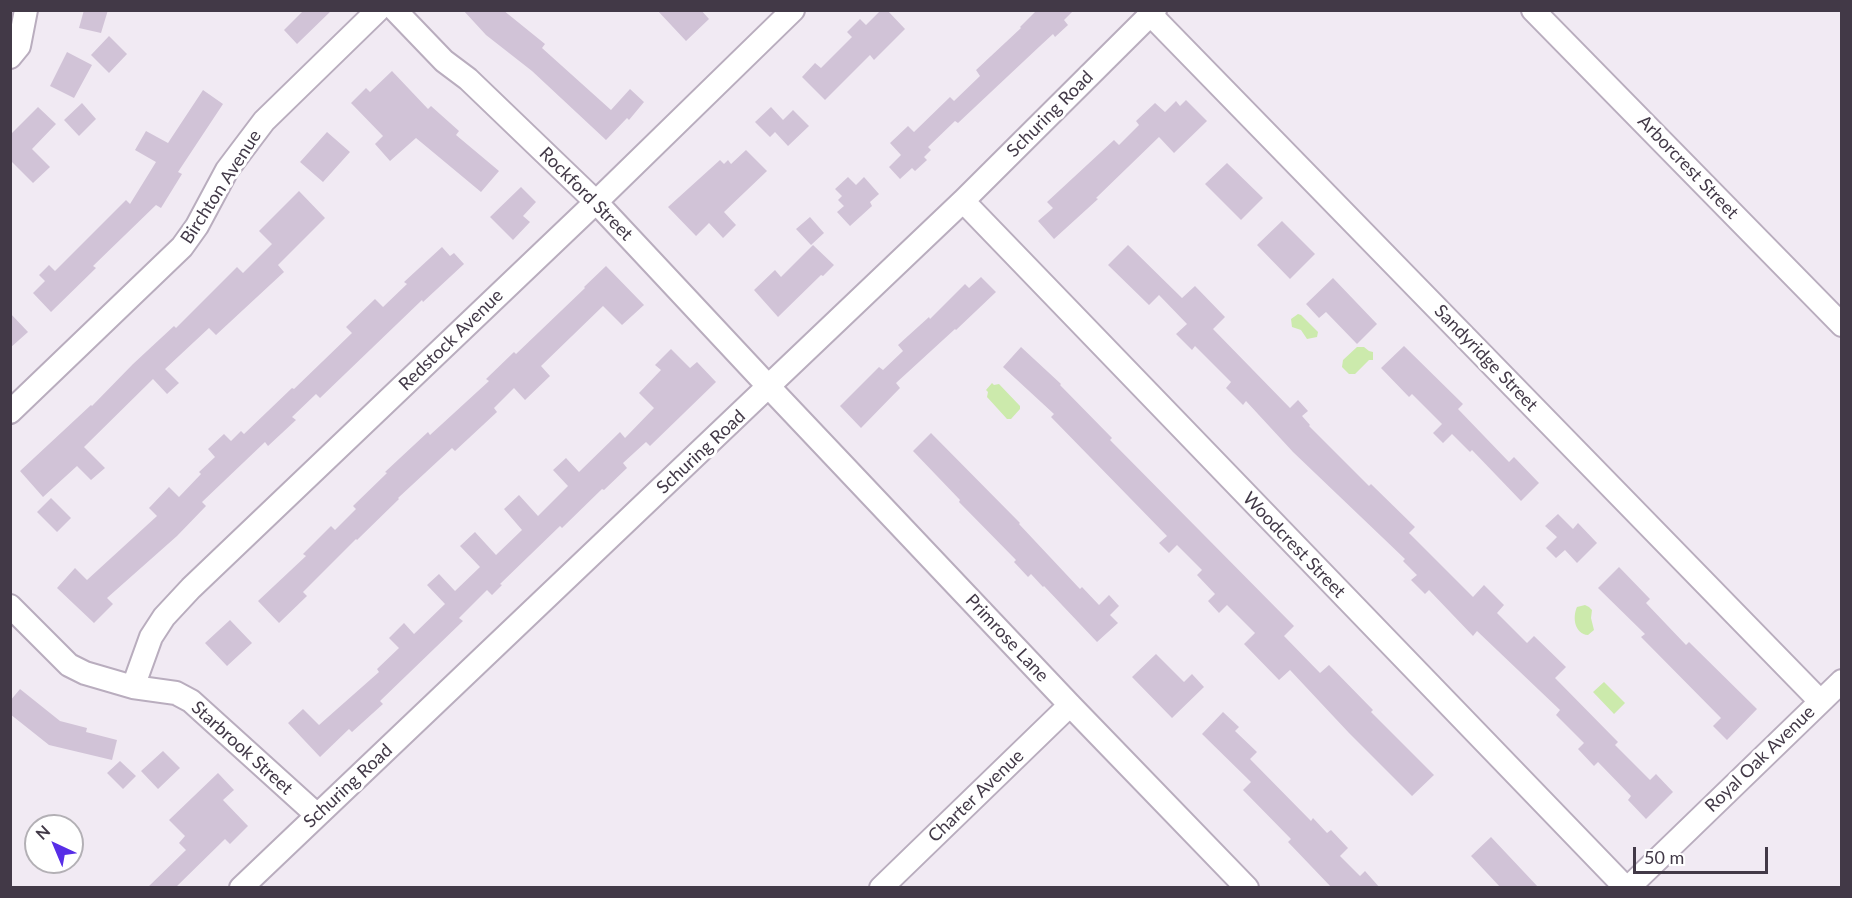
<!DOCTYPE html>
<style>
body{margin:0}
#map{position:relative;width:1852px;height:898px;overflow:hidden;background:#f1eaf3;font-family:Lato,sans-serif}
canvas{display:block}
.frame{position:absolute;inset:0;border:12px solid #423947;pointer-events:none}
.north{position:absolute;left:24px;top:814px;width:60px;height:60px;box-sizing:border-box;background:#fff;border:2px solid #b3b0b5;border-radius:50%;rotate:316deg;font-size:16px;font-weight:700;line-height:24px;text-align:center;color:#423947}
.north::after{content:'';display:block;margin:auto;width:21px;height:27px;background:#582ee7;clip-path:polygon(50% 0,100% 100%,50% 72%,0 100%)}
.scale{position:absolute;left:1633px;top:847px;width:135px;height:27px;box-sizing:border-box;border:3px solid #423947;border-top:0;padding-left:8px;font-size:18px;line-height:21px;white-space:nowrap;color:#423947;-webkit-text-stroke:4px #fff;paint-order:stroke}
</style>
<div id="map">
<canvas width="1852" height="898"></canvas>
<div class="frame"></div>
<div class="north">N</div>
<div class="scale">50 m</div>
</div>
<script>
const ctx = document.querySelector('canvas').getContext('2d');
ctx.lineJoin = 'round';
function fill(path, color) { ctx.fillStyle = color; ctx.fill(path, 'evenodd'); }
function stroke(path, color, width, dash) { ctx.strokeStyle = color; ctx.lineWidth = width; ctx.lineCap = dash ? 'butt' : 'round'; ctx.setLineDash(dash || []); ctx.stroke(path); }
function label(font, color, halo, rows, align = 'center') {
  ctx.font = font + ' Lato,sans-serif'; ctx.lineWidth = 6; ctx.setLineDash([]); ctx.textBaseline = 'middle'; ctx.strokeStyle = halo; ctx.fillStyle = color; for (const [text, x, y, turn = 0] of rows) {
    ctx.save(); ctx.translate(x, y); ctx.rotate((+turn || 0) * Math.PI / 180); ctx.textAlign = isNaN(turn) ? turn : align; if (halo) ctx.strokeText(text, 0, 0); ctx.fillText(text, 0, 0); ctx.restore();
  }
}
fill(new Path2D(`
 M 1298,314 L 1301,315 L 1318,332 L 1317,337 L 1307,339 L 1301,330 L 1292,327 L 1291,319 Z
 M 1357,347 L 1364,347 L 1369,351 L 1373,352 L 1373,360 L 1369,360 L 1355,374 L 1349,374 L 1342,367 L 1343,360 Z
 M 992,383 L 994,385 L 999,384 L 1020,406 L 1020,409 L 1011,419 L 1007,419 L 987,397 L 988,392 L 986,390 Z
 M 1585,605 L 1589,607 L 1592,610 L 1591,618 L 1594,630 L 1588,635 C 1575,634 1572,618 1577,607 Z
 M 1604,682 L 1625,703 L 1614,714 L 1593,692 Z`), '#cceaac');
fill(new Path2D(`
 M 84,10 L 108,10 L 101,33 L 79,28 Z
 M 304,10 L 332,10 L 297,44 L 284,30 Z
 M 463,10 L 503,10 L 545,44 L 542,48 L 611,110 L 630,89 L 644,102 L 629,120 L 627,118 L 606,140 L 532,71 L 486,35 Z
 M 657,10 L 701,10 L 709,19 L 686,41 Z
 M 881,10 L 887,10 L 905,29 L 874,60 L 870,55 L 825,100 L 802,77 L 815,63 L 821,68 L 852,37 L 847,32 L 860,19 L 866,25 Z
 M 1037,10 L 1074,10 L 1064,20 L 1068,25 L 1055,37 L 1053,34 L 1040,46 L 958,123 L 955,121 L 928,147 L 931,150 L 924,157 L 927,160 L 915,171 L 912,168 L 900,179 L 889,167 L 901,155 L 890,143 L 908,126 L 914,132 L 950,97 L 954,101 L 980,76 L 976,70 L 1021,28 L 1020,27 Z
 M 109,36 L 127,54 L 109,73 L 91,55 Z
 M 67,52 L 92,65 L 74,98 L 50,86 Z
 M 392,71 L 428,109 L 431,106 L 459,131 L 456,135 L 499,171 L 481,192 L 416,138 L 390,161 L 375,144 L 383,136 L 351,103 L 366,88 L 370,92 Z
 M 203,90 L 223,104 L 178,172 L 182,174 L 161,208 L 156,205 L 93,266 L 96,268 L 51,312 L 33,293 L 45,281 L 39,275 L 49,265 L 55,271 L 126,200 L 130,204 L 156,162 L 135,150 L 146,131 L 168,143 Z
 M 1186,100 L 1207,121 L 1174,153 L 1159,137 L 1096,198 L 1098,199 L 1054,239 L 1038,221 L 1053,208 L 1047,202 L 1114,140 L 1119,145 L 1139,125 L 1136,121 L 1155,103 L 1165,112 L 1176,101 L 1180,106 Z
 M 82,103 L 96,119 L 79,136 L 64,120 Z
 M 38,107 L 56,124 L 32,149 L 50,167 L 33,183 L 10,160 L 10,135 Z
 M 771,107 L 783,120 L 793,110 L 809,126 L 788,146 L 775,132 L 770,137 L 755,122 Z
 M 327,132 L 350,152 L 323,182 L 300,162 Z
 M 746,150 L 767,171 L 724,212 L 736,225 L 723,238 L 709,223 L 696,236 L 668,207 L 720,160 L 724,164 L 728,160 L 731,164 Z
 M 1227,163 L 1263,198 L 1241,220 L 1205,184 Z
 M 848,177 L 856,185 L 864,177 L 879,194 L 870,202 L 872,206 L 850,226 L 837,212 L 844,206 L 838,200 L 842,196 L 835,189 Z
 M 521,187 L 536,202 L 523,216 L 530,222 L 513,240 L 490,217 Z
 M 299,191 L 325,218 L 278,265 L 284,272 L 216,335 L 209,328 L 165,369 L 179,383 L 167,394 L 153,379 L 84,447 L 105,468 L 91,480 L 77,466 L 43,497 L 20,471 L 91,405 L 92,406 L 133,364 L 174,326 L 176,328 L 237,267 L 243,273 L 272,244 L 259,231 Z
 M 810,217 L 824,233 L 811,245 L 796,229 Z
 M 1282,221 L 1315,254 L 1290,279 L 1257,245 Z
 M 813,245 L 834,265 L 823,276 L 821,275 L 778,317 L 754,290 L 775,270 L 781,277 Z
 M 1128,245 L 1182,298 L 1195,286 L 1225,317 L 1213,329 L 1290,408 L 1298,400 L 1308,411 L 1302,416 L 1310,425 L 1309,426 L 1369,486 L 1371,484 L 1415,527 L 1409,533 L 1473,597 L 1484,585 L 1504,605 L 1497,613 L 1527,643 L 1534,636 L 1566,667 L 1555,678 L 1618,742 L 1615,745 L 1650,780 L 1656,774 L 1673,792 L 1646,819 L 1628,800 L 1631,796 L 1598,762 L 1594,766 L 1578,749 L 1584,743 L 1556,715 L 1560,710 L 1477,631 L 1473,636 L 1429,590 L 1425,594 L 1411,580 L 1417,575 L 1403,561 L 1405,559 L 1293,452 L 1246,401 L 1243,405 L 1226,388 L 1231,382 L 1195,346 L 1192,350 L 1176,334 L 1187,324 L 1159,295 L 1149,305 L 1108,265 Z
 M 442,247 L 450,256 L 454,253 L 464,264 L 423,302 L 422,300 L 320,398 L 316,394 L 292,417 L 296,420 L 268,446 L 265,442 L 202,502 L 206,506 L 177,536 L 107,598 L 113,604 L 94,623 L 57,588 L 75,568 L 87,580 L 157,516 L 149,508 L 169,487 L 179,497 L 201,474 L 199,472 L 215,457 L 208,449 L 224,434 L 231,441 L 241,431 L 244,434 L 292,388 L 294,389 L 352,333 L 346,327 L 375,299 L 383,307 L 407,284 L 404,282 Z
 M 606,266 L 644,305 L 622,325 L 603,306 L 541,366 L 550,376 L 525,400 L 514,388 L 494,408 L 497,412 L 455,451 L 452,448 L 398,498 L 399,499 L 357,540 L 356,539 L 303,592 L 307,596 L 279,623 L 258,601 L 306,556 L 303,554 L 331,526 L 335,530 L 356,509 L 353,506 L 387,473 L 385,472 L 428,432 L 430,435 L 489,381 L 486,379 L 514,352 L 516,354 L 585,288 L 584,287 Z
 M 981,277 L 996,292 L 956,330 L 955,329 L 896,383 L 900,388 L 861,428 L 840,406 L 879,367 L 883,370 L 903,351 L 898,345 L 929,317 L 930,319 L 965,284 L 969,288 Z
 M 1333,278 L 1377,324 L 1357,344 L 1326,312 L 1319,318 L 1306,304 Z
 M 10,313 L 28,332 L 10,348 Z
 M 1404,346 L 1463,404 L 1458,409 L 1509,462 L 1514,457 L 1539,483 L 1521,501 L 1472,450 L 1470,452 L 1452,434 L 1443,443 L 1433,433 L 1442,424 L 1412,394 L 1409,397 L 1381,368 Z
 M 1021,347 L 1061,384 L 1060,385 L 1112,438 L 1110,440 L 1294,626 L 1284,636 L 1320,673 L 1329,665 L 1373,710 L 1371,712 L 1434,775 L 1412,796 L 1349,733 L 1290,670 L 1279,680 L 1244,644 L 1255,633 L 1227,605 L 1219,613 L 1208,601 L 1215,594 L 1197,575 L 1202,570 L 1177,545 L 1169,553 L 1159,543 L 1167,536 L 1051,417 L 1054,414 L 1003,367 Z
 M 671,349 L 690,368 L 697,362 L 716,382 L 650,446 L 646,442 L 623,463 L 627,468 L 604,490 L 602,489 L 562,528 L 560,526 L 500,584 L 502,585 L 492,595 L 487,590 L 459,618 L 463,621 L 380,701 L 383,704 L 352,732 L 349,729 L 320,757 L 288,723 L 303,709 L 319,725 L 379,672 L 377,669 L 399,648 L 389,638 L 404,623 L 414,634 L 445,604 L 427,585 L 439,574 L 455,591 L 480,567 L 460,546 L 475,532 L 496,555 L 522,530 L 504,509 L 519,495 L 538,516 L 568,486 L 553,470 L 566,458 L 579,472 L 620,432 L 625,438 L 654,408 L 639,393 L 661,370 L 655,365 Z
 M 931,433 L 1020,523 L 1019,524 L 1080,589 L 1082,587 L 1099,605 L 1109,595 L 1119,606 L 1110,615 L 1118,623 L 1097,642 L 1044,586 L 1043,587 L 1031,574 L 1028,577 L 1014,562 L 1016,560 L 959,502 L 960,500 L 913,451 Z
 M 51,498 L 71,518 L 57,532 L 37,512 Z
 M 1558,514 L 1573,529 L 1578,523 L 1597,543 L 1577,563 L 1565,550 L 1556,558 L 1546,548 L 1557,537 L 1545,526 Z
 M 1619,567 L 1650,599 L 1646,603 L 1686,645 L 1689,642 L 1757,709 L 1727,740 L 1713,726 L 1721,718 L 1641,637 L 1645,634 L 1598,588 Z
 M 230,620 L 252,643 L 227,666 L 205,643 Z
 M 1156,654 L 1184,682 L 1192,674 L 1204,687 L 1172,718 L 1132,677 Z
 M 20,689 L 60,721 L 87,728 L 86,732 L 117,740 L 112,760 L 49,745 L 10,714 L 10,701 Z
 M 1223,712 L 1239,727 L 1235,731 L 1257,752 L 1250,759 L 1311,821 L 1313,818 L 1327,833 L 1331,830 L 1348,848 L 1340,856 L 1360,876 L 1365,871 L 1380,888 L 1332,888 L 1288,842 L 1291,839 L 1243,790 L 1251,782 L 1202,734 Z
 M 163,751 L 180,768 L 158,789 L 141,771 Z
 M 120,761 L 136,776 L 123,789 L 107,773 Z
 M 218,773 L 234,790 L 223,800 L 248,826 L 230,844 L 225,839 L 175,888 L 147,888 L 186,850 L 179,843 L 185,836 L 169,820 Z
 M 1491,837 L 1539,888 L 1501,888 L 1471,856 Z`), '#d1c3d7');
const street = new Path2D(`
 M 395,10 L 444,61 L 468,79 L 596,202 L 769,387 L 1070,705 L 1247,888
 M 1533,10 L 1842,325
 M 1151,15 L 1820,701
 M 10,57 L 19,46 L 26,10
 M 963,201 L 1626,888
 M 10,412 L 182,247 L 197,226 L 227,170 L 264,121 L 378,10
 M 10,606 L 69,665 L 85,673 L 133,687 L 176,693 L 191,701 L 317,815
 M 133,687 L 151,637 L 164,617 L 191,588 L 596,202 L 793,10
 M 241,888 L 963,201 L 1155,10
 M 881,888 L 1070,705
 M 1628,888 L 1842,681`);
stroke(street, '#b9adbe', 26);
stroke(street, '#fff', 22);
label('18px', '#423947', '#fff', [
 ["Schuring Road",1050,114,-45],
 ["Arborcrest Street",1688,167,46],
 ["Birchton Avenue",221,187,-57],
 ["Rockford Street",586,194,45],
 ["Redstock Avenue",451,340,-44],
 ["Sandyridge Street",1486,358,46],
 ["Schuring Road",701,452,-43],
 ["Woodcrest Street",1294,545,46],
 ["Primrose Lane",1007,638,47],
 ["Starbrook Street",242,748,42],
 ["Royal Oak Avenue",1760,759,-44],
 ["Schuring Road",348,786,-43],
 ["Charter Avenue",976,796,-44]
]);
</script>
